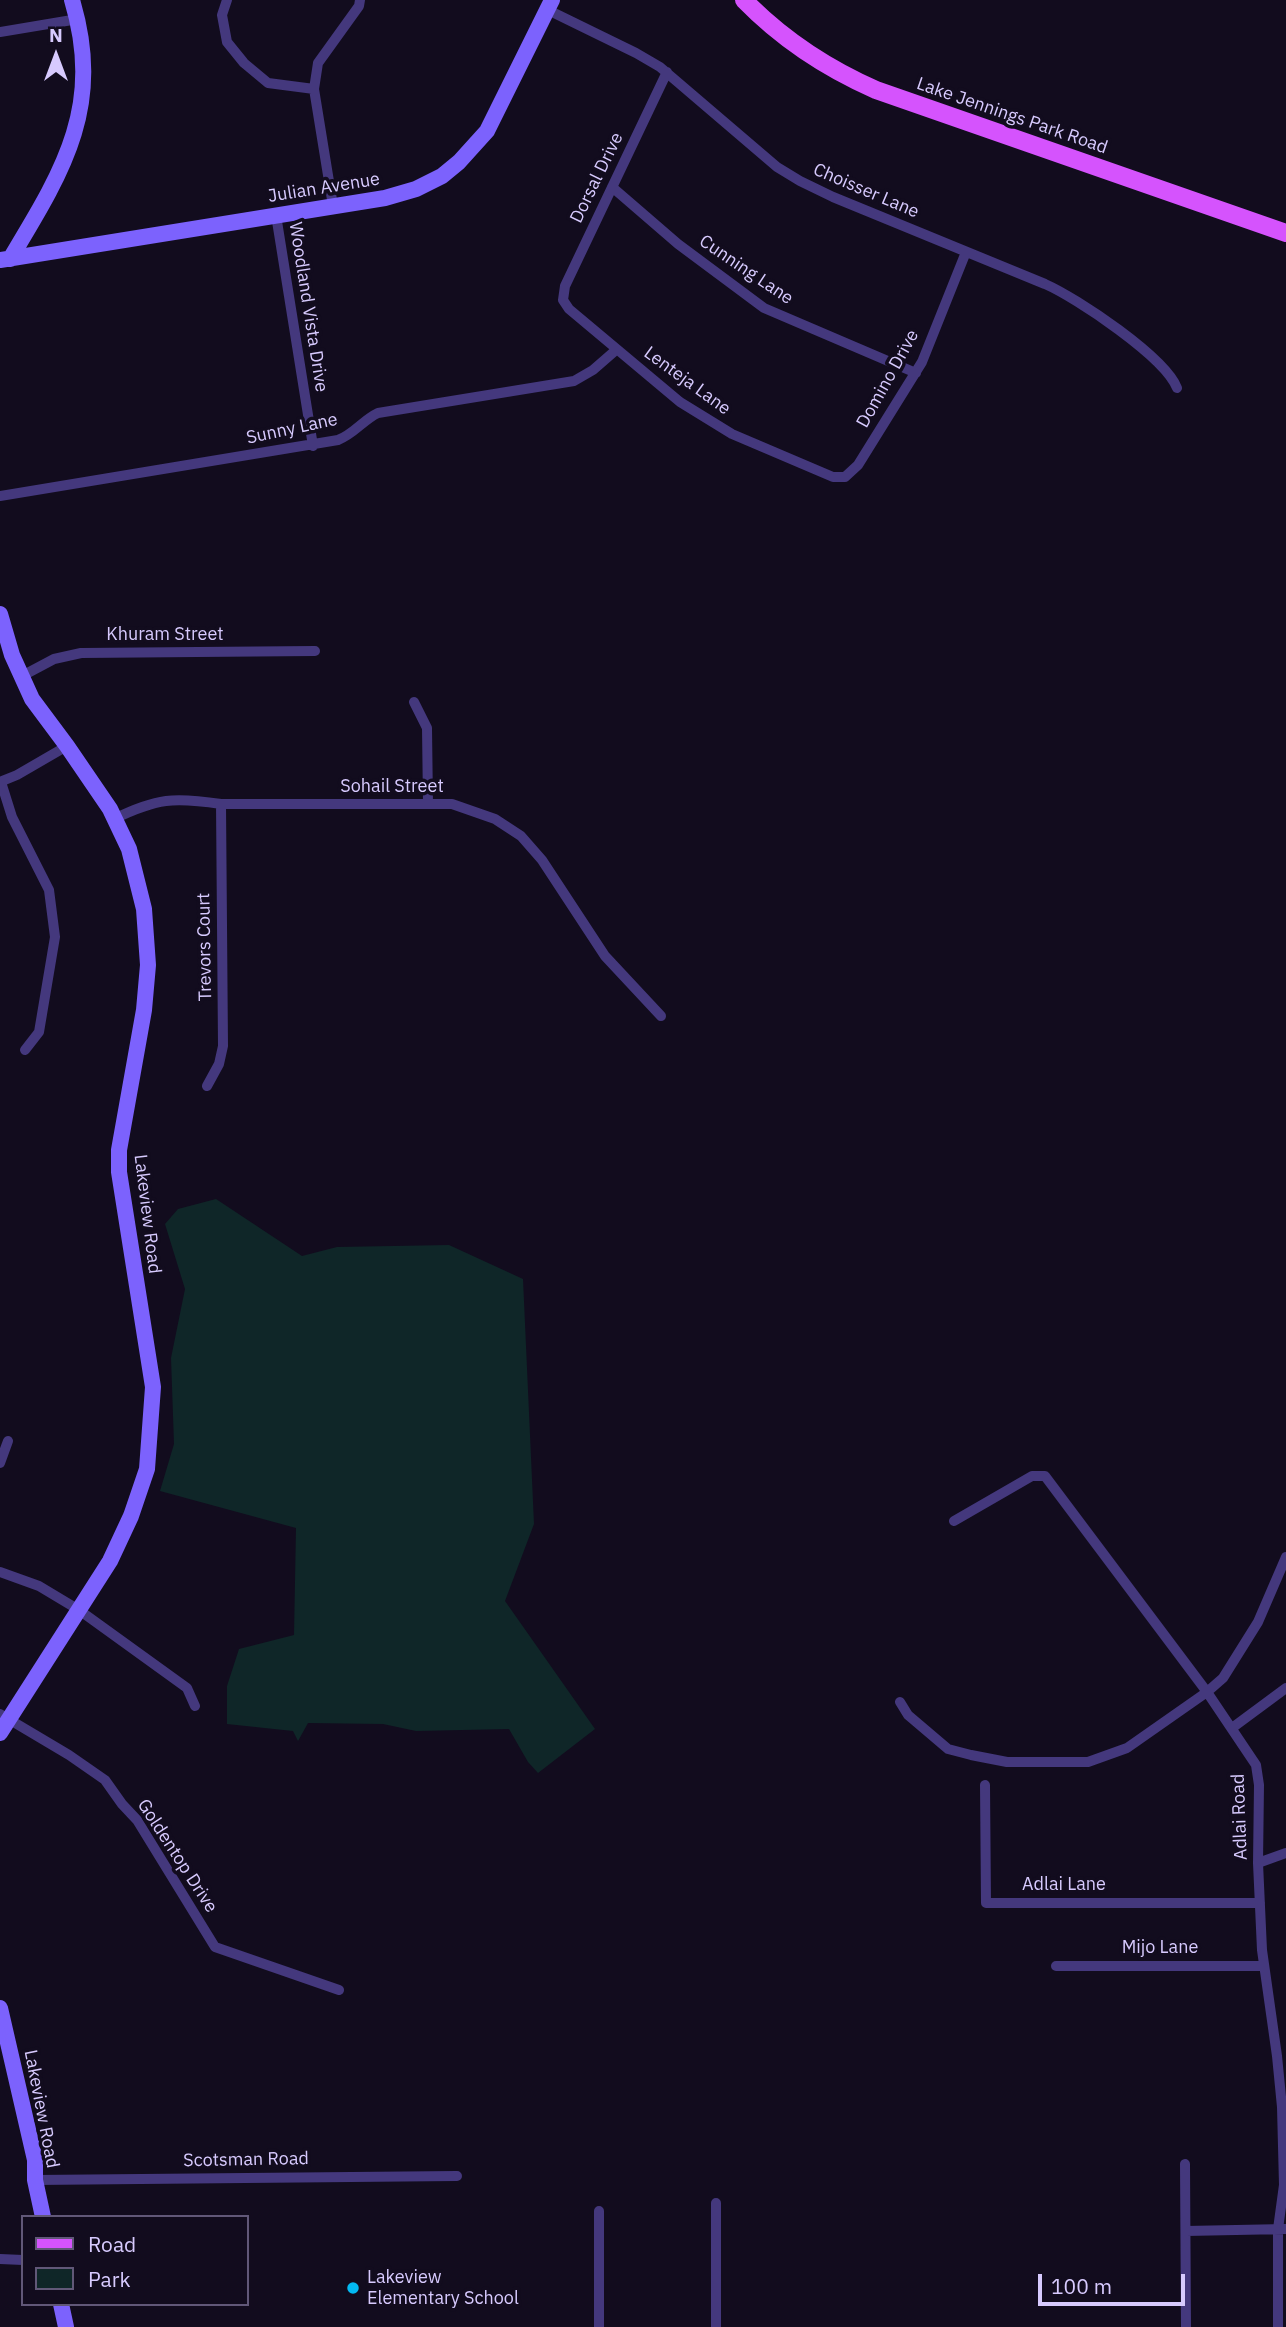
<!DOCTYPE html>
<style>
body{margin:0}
#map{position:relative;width:1286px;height:2327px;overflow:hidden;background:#120c1e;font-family:"IBM Plex Sans",sans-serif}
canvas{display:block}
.legend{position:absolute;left:21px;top:2215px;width:228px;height:91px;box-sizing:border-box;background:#120c1e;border:2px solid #615878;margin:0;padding:9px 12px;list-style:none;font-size:21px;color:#d7cafe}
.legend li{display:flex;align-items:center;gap:14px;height:35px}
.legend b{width:35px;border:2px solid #615878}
.north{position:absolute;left:21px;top:21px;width:70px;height:70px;-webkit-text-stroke:5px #120c1e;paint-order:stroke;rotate:0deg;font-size:19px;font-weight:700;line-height:28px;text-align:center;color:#d7cafe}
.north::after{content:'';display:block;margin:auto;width:24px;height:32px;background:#d7cafe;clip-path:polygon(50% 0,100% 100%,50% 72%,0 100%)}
.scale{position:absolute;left:1038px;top:2274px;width:147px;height:32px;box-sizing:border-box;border:4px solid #d7cafe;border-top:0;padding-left:9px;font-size:21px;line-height:24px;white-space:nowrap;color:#d7cafe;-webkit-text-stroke:5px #120c1e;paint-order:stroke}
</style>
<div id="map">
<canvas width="1286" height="2327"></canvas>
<ul class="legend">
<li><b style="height:9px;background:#d553fd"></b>Road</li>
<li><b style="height:19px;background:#0f2628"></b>Park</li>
</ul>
<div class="north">N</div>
<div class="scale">100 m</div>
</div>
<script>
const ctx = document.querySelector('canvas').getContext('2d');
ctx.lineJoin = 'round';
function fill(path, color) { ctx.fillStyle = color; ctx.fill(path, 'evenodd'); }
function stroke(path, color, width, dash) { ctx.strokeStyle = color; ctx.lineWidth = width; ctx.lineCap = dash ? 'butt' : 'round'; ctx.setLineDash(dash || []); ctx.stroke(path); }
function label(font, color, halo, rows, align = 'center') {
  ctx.font = font + ' "IBM Plex Sans",sans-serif'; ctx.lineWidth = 7; ctx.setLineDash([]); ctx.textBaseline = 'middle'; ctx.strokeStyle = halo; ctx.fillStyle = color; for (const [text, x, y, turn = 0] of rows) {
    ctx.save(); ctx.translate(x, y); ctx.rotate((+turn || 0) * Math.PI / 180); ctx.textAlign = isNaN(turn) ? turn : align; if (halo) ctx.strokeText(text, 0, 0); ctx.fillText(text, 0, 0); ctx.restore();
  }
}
fill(new Path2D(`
 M 216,1199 L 302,1256 L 337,1247 L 449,1245 L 523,1279 L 534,1524 L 505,1601 L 595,1729 L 538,1773 L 528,1762 L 509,1729 L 416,1731 L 383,1724 L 308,1723 L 298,1741 L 293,1731 L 227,1724 L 227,1686 L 239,1649 L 294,1635 L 296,1528 L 160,1491 L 174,1444 L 171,1358 L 185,1289 L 165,1224 L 178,1209 Z`), '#0f2628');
stroke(new Path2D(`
 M 227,0 L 222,15 L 227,42 L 244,63 L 268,83 L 314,89
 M 548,10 L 636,53 L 660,67 L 777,167 L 800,181 L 833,197 L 1045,284 C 1077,298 1165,357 1177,388
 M 0,32 L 78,19
 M 667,72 L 565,286 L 563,300 L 569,309 L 680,402 L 732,434 L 833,477 L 845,477 L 858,465 L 922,362 L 966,252
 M 612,187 L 678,244 L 764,308 L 916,373
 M 333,206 L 314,89 L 318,63 L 359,6 L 360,0
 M 276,215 L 313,446
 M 0,496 L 338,440 C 354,434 363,420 378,413 L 574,381 L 593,370 L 616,350
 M 22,676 L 54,659 L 81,653 L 315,651
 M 414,702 L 427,728 L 428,804
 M 0,782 L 17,775 L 67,746
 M 1,782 L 12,817 L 49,890 L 55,937 L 39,1032 L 25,1050
 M 114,819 C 157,798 174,797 221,804 L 452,804 L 495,819 L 521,836 L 542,860 L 605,956 L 661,1016
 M 207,1086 L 219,1064 L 223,1046 L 221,804
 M 0,1463 L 8,1441
 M 954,1521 L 1032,1476 L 1045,1476 L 1207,1692 L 1256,1765 L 1259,1785 L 1258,1863 L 1262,1950 L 1277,2056 L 1282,2107 L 1284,2185 L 1278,2229 L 1278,2327
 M 0,1572 L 39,1586 L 79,1610 L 187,1688 L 195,1706
 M 900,1702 L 908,1715 L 948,1749 L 971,1755 L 1007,1762 L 1088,1762 L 1127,1748 L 1207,1692 L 1223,1678 L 1258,1622 L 1286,1557
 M 0,1714 L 69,1755 L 105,1780 L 122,1804 L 137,1820 L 215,1947 L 339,1990
 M 1232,1728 L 1286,1688
 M 985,1785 L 986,1903 L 1260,1903
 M 1258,1863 L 1286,1853
 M 1056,1966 L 1264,1966
 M 1185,2164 L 1186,2327
 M 35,2180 L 457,2176
 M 716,2203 L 716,2327
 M 1186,2231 L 1286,2229
 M 0,2259 L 23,2260
 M 599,2327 L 599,2211`), '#44387d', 10);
stroke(new Path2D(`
 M 10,259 C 63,171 104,107 72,0
 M 0,260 L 385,198 L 416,189 L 442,176 L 459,162 L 487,131 L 552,0
 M 0,614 L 12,655 L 32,699 L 67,746 L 110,809 L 129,849 L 144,909 L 148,965 L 144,1010 L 119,1150 L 119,1172 L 153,1387 L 147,1469 L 131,1516 L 110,1561 L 0,1733
 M 0,2008 L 35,2160 L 35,2180 L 43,2217
 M 61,2304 L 66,2327`), '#7c62fd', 16);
stroke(new Path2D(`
 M 744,0 C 782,39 826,68 876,90 L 1286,233`), '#d553fd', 18);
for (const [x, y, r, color] of [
 [353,2288,7,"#03b9f2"]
]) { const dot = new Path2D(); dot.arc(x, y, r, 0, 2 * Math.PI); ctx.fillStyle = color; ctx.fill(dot); stroke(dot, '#120c1e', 2.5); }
label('18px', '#d7cafe', '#120c1e', [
 ["Lake Jennings Park Road",1012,116,19],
 ["Dorsal Drive",597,178,-64],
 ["Julian Avenue",324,188,-9],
 ["Choisser Lane",866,191,23],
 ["Cunning Lane",746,270,34],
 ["Woodland Vista Drive",308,307,81],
 ["Domino Drive",888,379,-61],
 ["Lenteja Lane",687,381,36],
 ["Sunny Lane",292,429,-12],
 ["Khuram Street",165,635],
 ["Sohail Street",392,787],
 ["Trevors Court",205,947,-91],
 ["Lakeview Road",147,1214,83],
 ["Adlai Road",1240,1817,-92],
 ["Goldentop Drive",177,1856,57],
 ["Adlai Lane",1064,1885],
 ["Mijo Lane",1160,1948],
 ["Lakeview Road",41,2109,79],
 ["Scotsman Road",246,2160,-1]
]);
label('18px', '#d7cafe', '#120c1e', [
 ["Lakeview",367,2278],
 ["Elementary School",367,2299]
], 'left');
</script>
